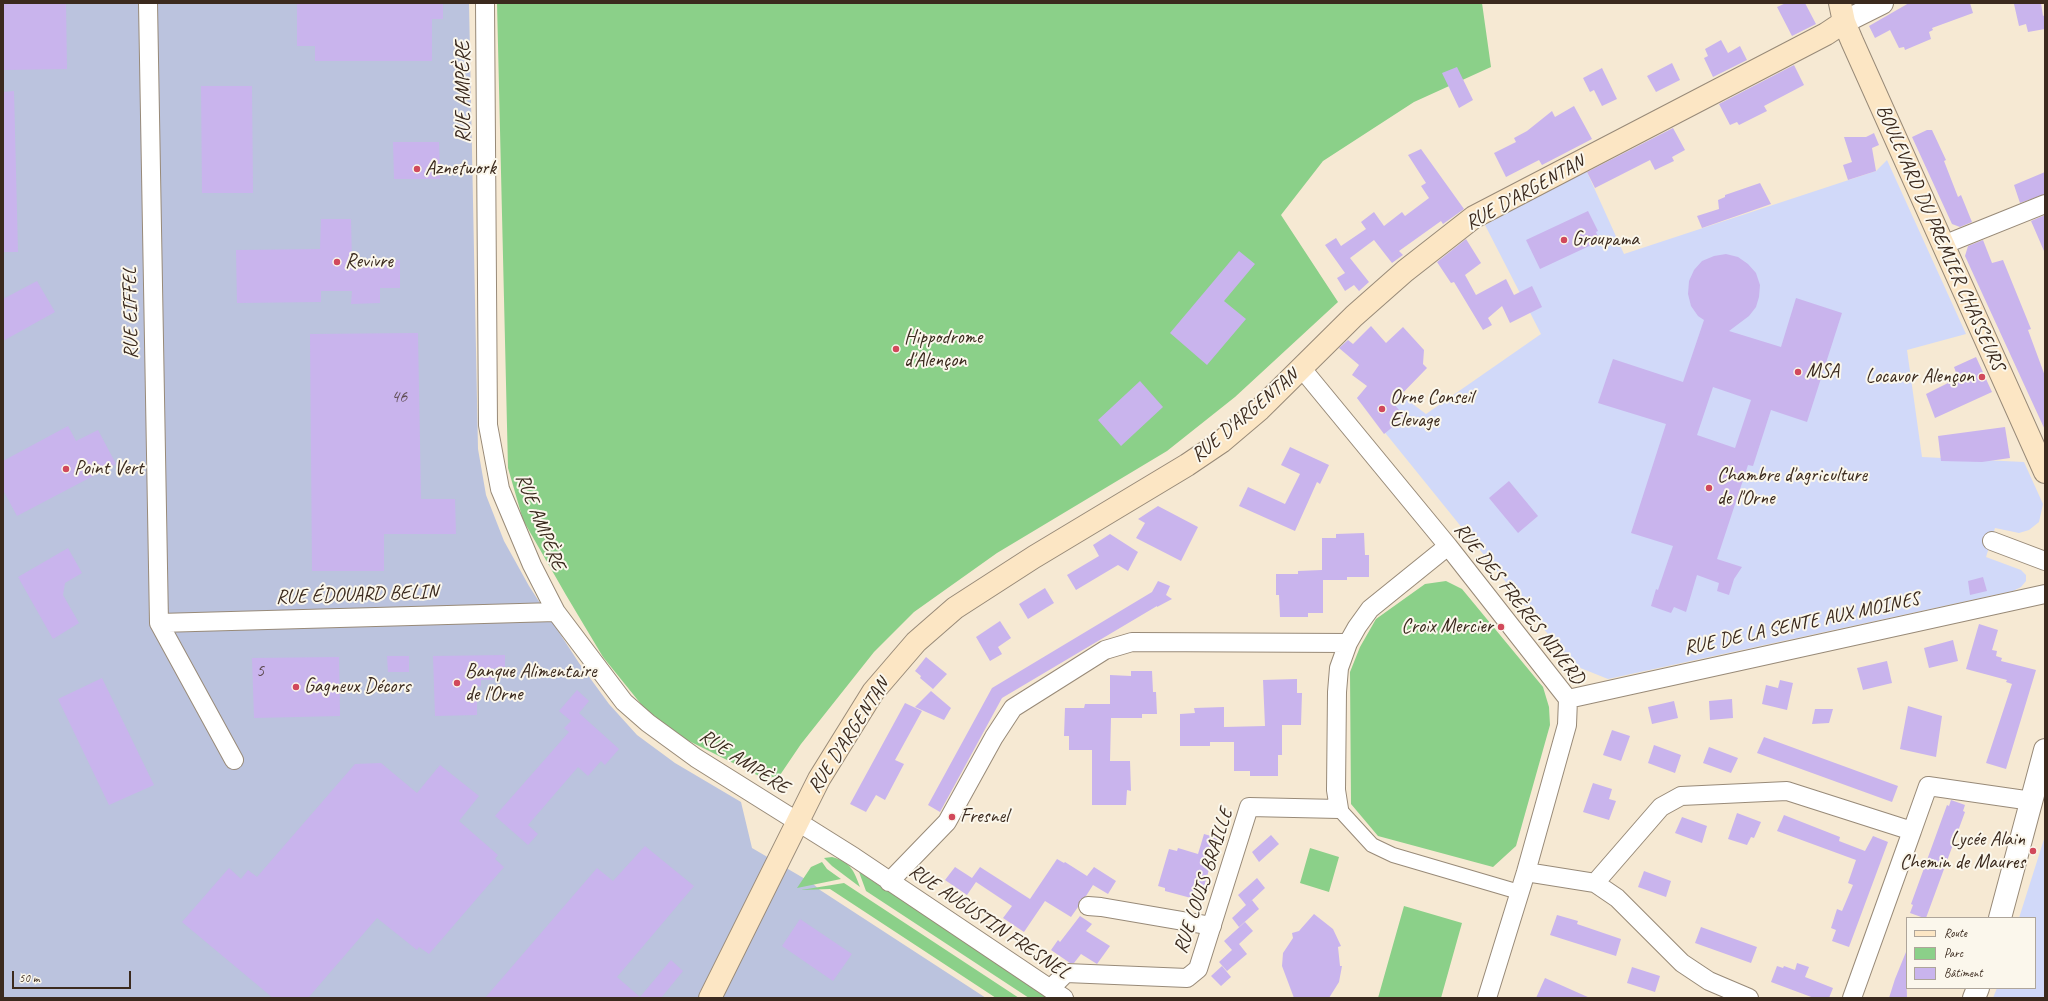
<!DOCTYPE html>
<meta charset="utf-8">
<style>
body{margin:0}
#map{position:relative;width:2048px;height:1001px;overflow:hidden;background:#f6e9d3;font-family:Caveat,sans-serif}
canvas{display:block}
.frame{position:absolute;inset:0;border:4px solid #3b2a1e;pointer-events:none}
.legend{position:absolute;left:1906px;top:917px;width:130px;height:72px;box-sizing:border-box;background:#fbf7ec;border:1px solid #aea59a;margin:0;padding:5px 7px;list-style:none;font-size:12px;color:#3b2a1e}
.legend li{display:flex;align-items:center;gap:8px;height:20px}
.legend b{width:20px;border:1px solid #aea59a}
.scale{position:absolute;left:12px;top:971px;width:119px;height:18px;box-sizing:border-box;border:2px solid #3b2a1e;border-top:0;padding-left:5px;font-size:12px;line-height:14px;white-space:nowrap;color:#3b2a1e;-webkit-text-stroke:3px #fbf7ec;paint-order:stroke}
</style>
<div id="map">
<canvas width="2048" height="1001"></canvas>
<div class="frame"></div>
<ul class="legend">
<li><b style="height:5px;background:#fce6c4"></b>Route</li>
<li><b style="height:11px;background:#8bd089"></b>Parc</li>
<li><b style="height:11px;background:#c9b4ed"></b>Bâtiment</li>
</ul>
<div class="scale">50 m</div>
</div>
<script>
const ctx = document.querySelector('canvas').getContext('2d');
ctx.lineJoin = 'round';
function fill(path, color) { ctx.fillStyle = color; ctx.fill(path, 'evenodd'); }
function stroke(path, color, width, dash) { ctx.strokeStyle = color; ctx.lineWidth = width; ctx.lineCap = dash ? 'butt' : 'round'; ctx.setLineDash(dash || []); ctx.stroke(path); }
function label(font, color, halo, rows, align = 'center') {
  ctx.font = font + ' Caveat,sans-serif'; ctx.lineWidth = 4; ctx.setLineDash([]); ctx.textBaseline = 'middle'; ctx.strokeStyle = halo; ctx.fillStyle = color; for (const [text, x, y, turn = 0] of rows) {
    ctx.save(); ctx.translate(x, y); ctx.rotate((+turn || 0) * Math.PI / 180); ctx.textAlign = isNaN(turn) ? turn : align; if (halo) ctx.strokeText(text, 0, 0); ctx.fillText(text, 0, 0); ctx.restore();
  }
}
fill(new Path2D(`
 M 1887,160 L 1966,334 L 1907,350 L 1922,457 L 2024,462 L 2043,504 L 2039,522 L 2029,530 L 2019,533 L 1995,528 L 1986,557 L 2021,570 L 2026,575 L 2026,581 L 2021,587 L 2013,591 L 1608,679 L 1573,665 L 1357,398 L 1377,377 L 1426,414 L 1541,334 L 1485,225 L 1586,170 L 1624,254 L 1876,171 Z
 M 2045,836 L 2045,998 L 1993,998 L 1997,988 L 2035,988 L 2035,918 L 2019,918 Z`), '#d1d9f9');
fill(new Path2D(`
 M 3,3 L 469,3 L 478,449 L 486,495 L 504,541 L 529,586 L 579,663 L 609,704 L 637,735 L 675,763 L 741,802 L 752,848 L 812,883 L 820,890 L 986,998 L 3,998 Z`), '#bbc3de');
fill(new Path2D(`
 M 497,3 L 1482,3 L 1491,67 L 1414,102 L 1323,161 L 1281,215 L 1338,302 L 1235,397 L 1167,451 L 997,553 L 914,612 L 874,652 L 801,744 L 780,775 L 765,779 L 685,739 L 645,709 L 603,657 L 566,595 L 523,520 L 508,468 Z
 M 1446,581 L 1462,589 L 1543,687 L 1549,707 L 1550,725 L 1516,846 L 1493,867 L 1378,836 L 1351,804 L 1350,672 L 1360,647 L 1376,619 L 1425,584 Z
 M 1310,848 L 1339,857 L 1329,892 L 1300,883 Z
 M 832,857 C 851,862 854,871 860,887 L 832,866 L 824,858 Z
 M 822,862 L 827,869 L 841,879 L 797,888 L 811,867 Z
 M 859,872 L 1050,998 L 1029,998 L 866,891 Z
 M 844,883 L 1019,998 L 996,998 L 830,889 L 801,890 Z
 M 1404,906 L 1462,923 L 1441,998 L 1378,998 Z`), '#8bd089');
fill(new Path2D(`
 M 3,3 L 66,3 L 67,69 L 3,70 Z
 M 297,3 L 443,3 L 443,19 L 432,19 L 432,61 L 315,61 L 315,46 L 297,46 Z
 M 1786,3 L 1805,3 L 1816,24 L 1792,36 L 1777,7 Z
 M 1909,3 L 1970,3 L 1973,13 L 1932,28 L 1933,30 L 1929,32 L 1931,39 L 1905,50 L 1904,47 L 1899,48 L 1890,30 L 1875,38 L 1869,26 Z
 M 2021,3 L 2041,3 L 2043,16 L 2045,15 L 2045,29 L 2028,32 L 2026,24 L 2019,26 L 2014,4 Z
 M 1721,40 L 1728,53 L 1740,46 L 1747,60 L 1713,77 L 1704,58 L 1708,56 L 1705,49 Z
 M 1672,63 L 1680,80 L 1656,92 L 1647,76 Z
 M 1794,65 L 1804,85 L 1764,106 L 1767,111 L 1739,125 L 1737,122 L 1730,125 L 1719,104 Z
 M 1457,67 L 1473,100 L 1459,108 L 1442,73 Z
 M 1602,68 L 1617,99 L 1602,106 L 1594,90 L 1590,92 L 1583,78 Z
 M 201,86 L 252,86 L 253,193 L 202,193 Z
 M 14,91 L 18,252 L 3,252 L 3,92 Z
 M 1574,106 L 1592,139 L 1542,165 L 1539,160 L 1506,177 L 1494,153 L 1516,142 L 1514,138 L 1527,131 L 1552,111 L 1555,117 Z
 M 1673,128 L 1685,150 L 1672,157 L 1674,161 L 1655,170 L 1650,160 L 1595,188 L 1587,172 Z
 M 1927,130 L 1932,130 L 1946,160 L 1944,161 L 1958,197 L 1961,195 L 1972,222 L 1960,227 L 1952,224 L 1912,137 Z
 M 1874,133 L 1879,145 L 1872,148 L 1876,171 L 1848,180 L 1843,165 L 1852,162 L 1844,137 L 1866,137 Z
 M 393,142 L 439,142 L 440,179 L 394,179 Z
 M 1421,149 L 1464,209 L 1443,224 L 1441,221 L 1399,251 L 1403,255 L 1392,263 L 1374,240 L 1350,258 L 1369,282 L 1359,291 L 1354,285 L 1345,291 L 1337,278 L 1345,273 L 1325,245 L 1336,238 L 1341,246 L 1366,229 L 1361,222 L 1374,212 L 1384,226 L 1402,212 L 1405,216 L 1429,198 L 1421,186 L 1426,183 L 1408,155 Z
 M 2045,172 L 2045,194 L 2020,203 L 2014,185 Z
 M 1760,183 L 1771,204 L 1702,228 L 1697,216 L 1719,209 L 1718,200 L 1725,197 L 1725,195 Z
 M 1588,211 L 1598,231 L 1596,232 L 1600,241 L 1540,269 L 1526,240 Z
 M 2045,215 L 2045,250 L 2044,251 L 2031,221 Z
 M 321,219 L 351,219 L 352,261 L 400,260 L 400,288 L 380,288 L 380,303 L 351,304 L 352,291 L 321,291 L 321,302 L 237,303 L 236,250 L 320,249 Z
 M 1466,239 L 1481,263 L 1465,275 L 1476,295 L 1506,279 L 1514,295 L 1532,286 L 1542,307 L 1510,323 L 1502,306 L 1488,318 L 1492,325 L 1483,330 L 1454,282 L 1451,283 L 1437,262 Z
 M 1983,240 L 1992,263 L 2003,260 L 2031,329 L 2028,330 L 2045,376 L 2045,430 L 1965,256 L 1968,246 Z
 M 1239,251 L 1255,264 L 1224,301 L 1246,319 L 1207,365 L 1170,333 Z
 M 1726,254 L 1738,257 L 1748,264 L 1756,273 L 1760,285 L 1759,297 L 1756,307 L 1749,316 L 1729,331 L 1781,347 L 1796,298 L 1842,313 L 1807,422 L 1771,410 L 1753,466 L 1748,465 L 1717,559 L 1742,567 L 1734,579 L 1729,595 L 1717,591 L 1719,583 L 1697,575 L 1686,612 L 1674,607 L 1671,613 L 1651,606 L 1656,589 L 1658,590 L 1673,546 L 1631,533 L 1666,424 L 1598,403 L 1613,359 L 1683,382 L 1704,320 L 1698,316 L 1691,306 L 1688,294 L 1689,281 L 1694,270 L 1702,261 L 1714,256 ZM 1713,387 L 1751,400 L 1735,448 L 1697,435 Z
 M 37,281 L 55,312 L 3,341 L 3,299 Z
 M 1371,326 L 1386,343 L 1403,327 L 1424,350 L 1423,364 L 1427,368 L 1393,403 L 1405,417 L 1384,434 L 1357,398 L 1367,386 L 1352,375 L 1359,365 L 1339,348 L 1348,340 L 1353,344 Z
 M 418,333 L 421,499 L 455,499 L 456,534 L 384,534 L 384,571 L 312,571 L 310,334 Z
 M 1976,357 L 1992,392 L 1935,418 L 1926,394 L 1958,378 L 1954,367 Z
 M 1140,381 L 1163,407 L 1121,446 L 1098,420 Z
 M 68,426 L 76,441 L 98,430 L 116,464 L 17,516 L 3,490 L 3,461 Z
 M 2005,427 L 2010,458 L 1982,462 L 1941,461 L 1938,436 Z
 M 1290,447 L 1329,465 L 1320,484 L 1317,482 L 1295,531 L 1239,506 L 1248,487 L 1285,504 L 1300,474 L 1281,465 Z
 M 1509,481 L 1538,516 L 1518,533 L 1489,498 Z
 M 1158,506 L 1198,527 L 1181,561 L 1136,538 L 1145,523 L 1138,519 Z
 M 1364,533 L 1365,555 L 1369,555 L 1369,577 L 1347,577 L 1347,580 L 1323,580 L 1323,613 L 1308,613 L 1308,617 L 1280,617 L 1279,595 L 1276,595 L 1276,574 L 1298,574 L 1298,571 L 1322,570 L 1322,538 L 1336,538 L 1336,534 Z
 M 1110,534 L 1138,552 L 1128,571 L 1118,565 L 1076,590 L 1067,575 L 1099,556 L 1093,545 Z
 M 68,548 L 82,573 L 65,583 L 63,595 L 79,623 L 53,639 L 18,577 Z
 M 1983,577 L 1987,591 L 1970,595 L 1968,581 Z
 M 1158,581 L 1170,586 L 1166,595 L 1172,599 L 1157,607 L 1157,606 L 1002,698 L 940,812 L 928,805 L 992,688 L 1152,592 Z
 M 1045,588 L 1054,603 L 1028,619 L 1019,604 Z
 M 1000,621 L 1011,638 L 998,647 L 1002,654 L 990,661 L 976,637 Z
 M 1979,624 L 1998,630 L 1992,650 L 1997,651 L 1996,656 L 2002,658 L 2001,661 L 2036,670 L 2006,769 L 1986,763 L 2012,684 L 2006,682 L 2007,680 L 1966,669 Z
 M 1953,640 L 1958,661 L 1929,668 L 1924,648 Z
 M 505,655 L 505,668 L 494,668 L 493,680 L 481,680 L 481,686 L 477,687 L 477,715 L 435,716 L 433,656 Z
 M 387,656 L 409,656 L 409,672 L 388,672 Z
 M 339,657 L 340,716 L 254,718 L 252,658 Z
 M 926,657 L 947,674 L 933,689 L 920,678 L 921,676 L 915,671 Z
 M 1887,661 L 1892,683 L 1863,690 L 1857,668 Z
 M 1131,671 L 1152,671 L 1153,692 L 1156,692 L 1157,714 L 1142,714 L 1142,718 L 1111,718 L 1110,761 L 1130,761 L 1131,791 L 1127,790 L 1126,805 L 1092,805 L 1092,750 L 1069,750 L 1069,736 L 1064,736 L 1065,708 L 1084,708 L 1085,704 L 1110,704 L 1110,675 L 1131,676 Z
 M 102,678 L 154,785 L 109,805 L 58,699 Z
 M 1297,679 L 1297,693 L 1302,693 L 1301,725 L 1282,725 L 1282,755 L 1278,755 L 1278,776 L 1250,776 L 1250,771 L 1234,771 L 1234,742 L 1210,742 L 1210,746 L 1180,746 L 1180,714 L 1195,713 L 1194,708 L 1224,707 L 1224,727 L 1265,726 L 1263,680 Z
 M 1780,680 L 1793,683 L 1787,710 L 1762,704 L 1766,685 L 1778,688 Z
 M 577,690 L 589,701 L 579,713 L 619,749 L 605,765 L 601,761 L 588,776 L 578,767 L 528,825 L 538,834 L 528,845 L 495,816 L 569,732 L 564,728 L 571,721 L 559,711 Z
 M 931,691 L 951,708 L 944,720 L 915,707 Z
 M 1732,699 L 1733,718 L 1710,720 L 1709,701 Z
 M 1674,701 L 1678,718 L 1652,724 L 1648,707 Z
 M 905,703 L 922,711 L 895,760 L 904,764 L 885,800 L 876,795 L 866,812 L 850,804 Z
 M 1908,706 L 1942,716 L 1936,757 L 1900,749 Z
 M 1815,709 L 1833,709 L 1829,723 L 1812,724 Z
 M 1612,730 L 1630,736 L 1621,761 L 1603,755 Z
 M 1764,737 L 1898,786 L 1892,802 L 1757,753 Z
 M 1654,745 L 1681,755 L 1675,773 L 1648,763 Z
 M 1709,747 L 1738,758 L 1731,773 L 1703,763 Z
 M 381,763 L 417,793 L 440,765 L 479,796 L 459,821 L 498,855 L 495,859 L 504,867 L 429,954 L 419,947 L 417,950 L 377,918 L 308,998 L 273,998 L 182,922 L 229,868 L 241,879 L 248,870 L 257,877 L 355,764 Z
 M 1593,783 L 1612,789 L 1609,799 L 1616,801 L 1609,820 L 1583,812 Z
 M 1951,800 L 1965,805 L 1963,811 L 1965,812 L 1926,918 L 1924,918 L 1910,913 L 1913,905 L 1911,904 L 1947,805 L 1949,806 Z
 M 1737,813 L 1761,822 L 1754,838 L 1751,837 L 1747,845 L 1728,839 Z
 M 1784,815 L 1840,837 L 1839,841 L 1865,851 L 1873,836 L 1888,842 L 1849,947 L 1832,941 L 1836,930 L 1831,928 L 1837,909 L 1842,911 L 1853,885 L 1848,883 L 1856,860 L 1777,831 Z
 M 1682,817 L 1707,826 L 1702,843 L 1675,833 Z
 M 1204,834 L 1218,838 L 1204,887 L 1195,884 L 1191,898 L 1165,891 L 1165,888 L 1158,886 L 1169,849 L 1177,851 L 1178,848 L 1198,854 Z
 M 1271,835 L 1279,844 L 1259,862 L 1252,852 Z
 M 645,846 L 694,886 L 617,977 L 640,997 L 671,960 L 683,971 L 661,998 L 485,998 L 597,868 L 613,881 Z
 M 1057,859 L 1064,863 L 1065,862 L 1087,876 L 1094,867 L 1116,881 L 1108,894 L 1093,885 L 1086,896 L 1080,900 L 1078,907 L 1071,917 L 1045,901 L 1024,932 L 1003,918 L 1012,906 L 976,882 L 967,895 L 945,880 L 955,867 L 972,878 L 980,867 L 1030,899 Z
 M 1644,871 L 1671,881 L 1666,897 L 1638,887 Z
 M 1257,878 L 1265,888 L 1250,902 L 1252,900 L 1259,909 L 1239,927 L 1232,918 L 1246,905 L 1238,895 Z
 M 1314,914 L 1333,929 L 1341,946 L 1338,947 L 1340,966 L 1342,966 L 1339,982 L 1329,998 L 1294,998 L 1282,966 L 1283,953 L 1293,938 L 1292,933 L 1299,931 Z
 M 1557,915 L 1578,921 L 1577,924 L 1621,939 L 1616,956 L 1550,935 Z
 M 1080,916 L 1092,924 L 1086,931 L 1110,946 L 1097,964 L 1081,954 L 1074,963 L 1070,963 L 1051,950 L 1058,940 L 1060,942 Z
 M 800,919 L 852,954 L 833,981 L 782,946 Z
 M 1245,922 L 1253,931 L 1239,944 L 1247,954 L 1227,971 L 1219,962 L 1232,950 L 1224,941 Z
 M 1701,927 L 1757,947 L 1751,963 L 1695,943 Z
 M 1906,952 L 1907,998 L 1889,998 L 1895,979 Z
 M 1797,963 L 1809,967 L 1805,977 L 1833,988 L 1829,998 L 1814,998 L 1771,982 L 1777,966 L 1783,968 L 1784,966 L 1795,970 Z
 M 1222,966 L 1231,977 L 1221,986 L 1211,976 Z
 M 1632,967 L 1660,976 L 1655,992 L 1627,983 Z
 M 1545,978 L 1590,998 L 1536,998 Z`), '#c9b4ed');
const pedestrian = new Path2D(`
 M 1339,809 L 1372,845 L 1393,855 L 1519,892`);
const minor = new Path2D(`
 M 148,3 L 159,623 L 234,760
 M 485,3 L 488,425 L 500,489 L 532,565 L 556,612 L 624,702 L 648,723 L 696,758 L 854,857 L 1064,998
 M 1943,245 L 2045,204
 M 1301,370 L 1308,376 L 1448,546 L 1568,699 L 1567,725 L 1526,872 L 1487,998
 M 1992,541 L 2045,561
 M 159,623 L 556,612
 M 1568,699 L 2045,594
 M 1526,872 L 1595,883 L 1617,898 L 1682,963 L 1709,981 L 1749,998
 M 889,882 L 947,822 L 994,737 L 1013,708 L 1105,650 L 1132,642 L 1348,643
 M 1595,883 L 1661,807 L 1681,796 L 1787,791 L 1912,831 L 1928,786 L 2032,801
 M 1088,906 L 1101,907 L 1212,926
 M 1050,989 L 1066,973 L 1187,978 L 1198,969 L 1249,807 L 1339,809 L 1336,790 L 1337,692 L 1339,668 L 1348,643 L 1357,627 L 1370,609 L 1448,546
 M 1852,998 L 1912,831`);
const tertiary = new Path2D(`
 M 1844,22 L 1882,3
 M 2000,918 L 2045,750
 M 1974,998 L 1978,988`);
const secondary = new Path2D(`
 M 1840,3 L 1844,22 L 1852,41 L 2045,472
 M 710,998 L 819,779 L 873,692 L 916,642 L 955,608 L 1034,557 L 1187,465 L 1221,442 L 1260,409 L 1354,316 L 1405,271 L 1474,217 L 1826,34 L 1844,22`);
stroke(pedestrian, '#988a78', 16);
stroke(minor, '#988a78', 20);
stroke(tertiary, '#988a78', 24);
stroke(secondary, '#988a78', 24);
stroke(pedestrian, '#fff', 14);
stroke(minor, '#fff', 18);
stroke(tertiary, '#fff', 22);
stroke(secondary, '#fce6c4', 22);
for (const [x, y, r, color] of [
 [417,169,4,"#d1495b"],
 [1564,240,4,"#d1495b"],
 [337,262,4,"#d1495b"],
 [896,349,4,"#d1495b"],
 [1798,372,4,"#d1495b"],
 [1982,377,4,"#d1495b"],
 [1382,409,4,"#d1495b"],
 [66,469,4,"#d1495b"],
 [1709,488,4,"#d1495b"],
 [1501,627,4,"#d1495b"],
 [457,683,4,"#d1495b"],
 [296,687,4,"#d1495b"],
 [952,817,4,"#d1495b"],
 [2033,851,4,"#d1495b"]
]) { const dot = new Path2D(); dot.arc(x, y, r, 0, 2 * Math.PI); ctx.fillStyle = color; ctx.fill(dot); stroke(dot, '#fbf7ec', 1.5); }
label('18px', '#5e4c52', null, [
 ["46",399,397],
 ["5",260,671]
]);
label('20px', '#3b2a1e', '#fbf7ec', [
 ["RUE AMPÈRE",464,92,-90],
 ["RUE D'ARGENTAN",1525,193,-29],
 ["BOULEVARD DU PREMIER CHASSEURS",1940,238,66],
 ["RUE EIFFEL",131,313,-91],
 ["RUE D'ARGENTAN",1245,416,-40],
 ["RUE AMPÈRE",540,522,68],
 ["RUE ÉDOUARD BELIN",357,595,-2],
 ["RUE DES FRÈRES NIVERD",1519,604,52],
 ["RUE DE LA SENTE AUX MOINES",1802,624,-12],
 ["RUE D'ARGENTAN",849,736,-57],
 ["RUE AMPÈRE",744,762,33],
 ["RUE LOUIS BRAILLE",1204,881,-72],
 ["RUE AUGUSTIN FRESNEL",989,922,34]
]);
label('20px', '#3b2a1e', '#fbf7ec', [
 ["Aznetwork",425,169],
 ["Groupama",1572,240],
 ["Revivre",345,262],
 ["Hippodrome",904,338],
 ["d'Alençon",904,361],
 ["MSA",1806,372],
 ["Locavor Alençon",1974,377,"right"],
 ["Orne Conseil",1390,398],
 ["Elevage",1390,421],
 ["Point Vert",74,469],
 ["Chambre d'agriculture",1717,476],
 ["de l'Orne",1717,499],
 ["Croix Mercier",1493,627,"right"],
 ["Banque Alimentaire",465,672],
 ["de l'Orne",465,695],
 ["Gagneux Décors",304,687],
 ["Fresnel",960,817],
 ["Lycée Alain",2025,840,"right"],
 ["Chemin de Maures",2025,863,"right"]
], 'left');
</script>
